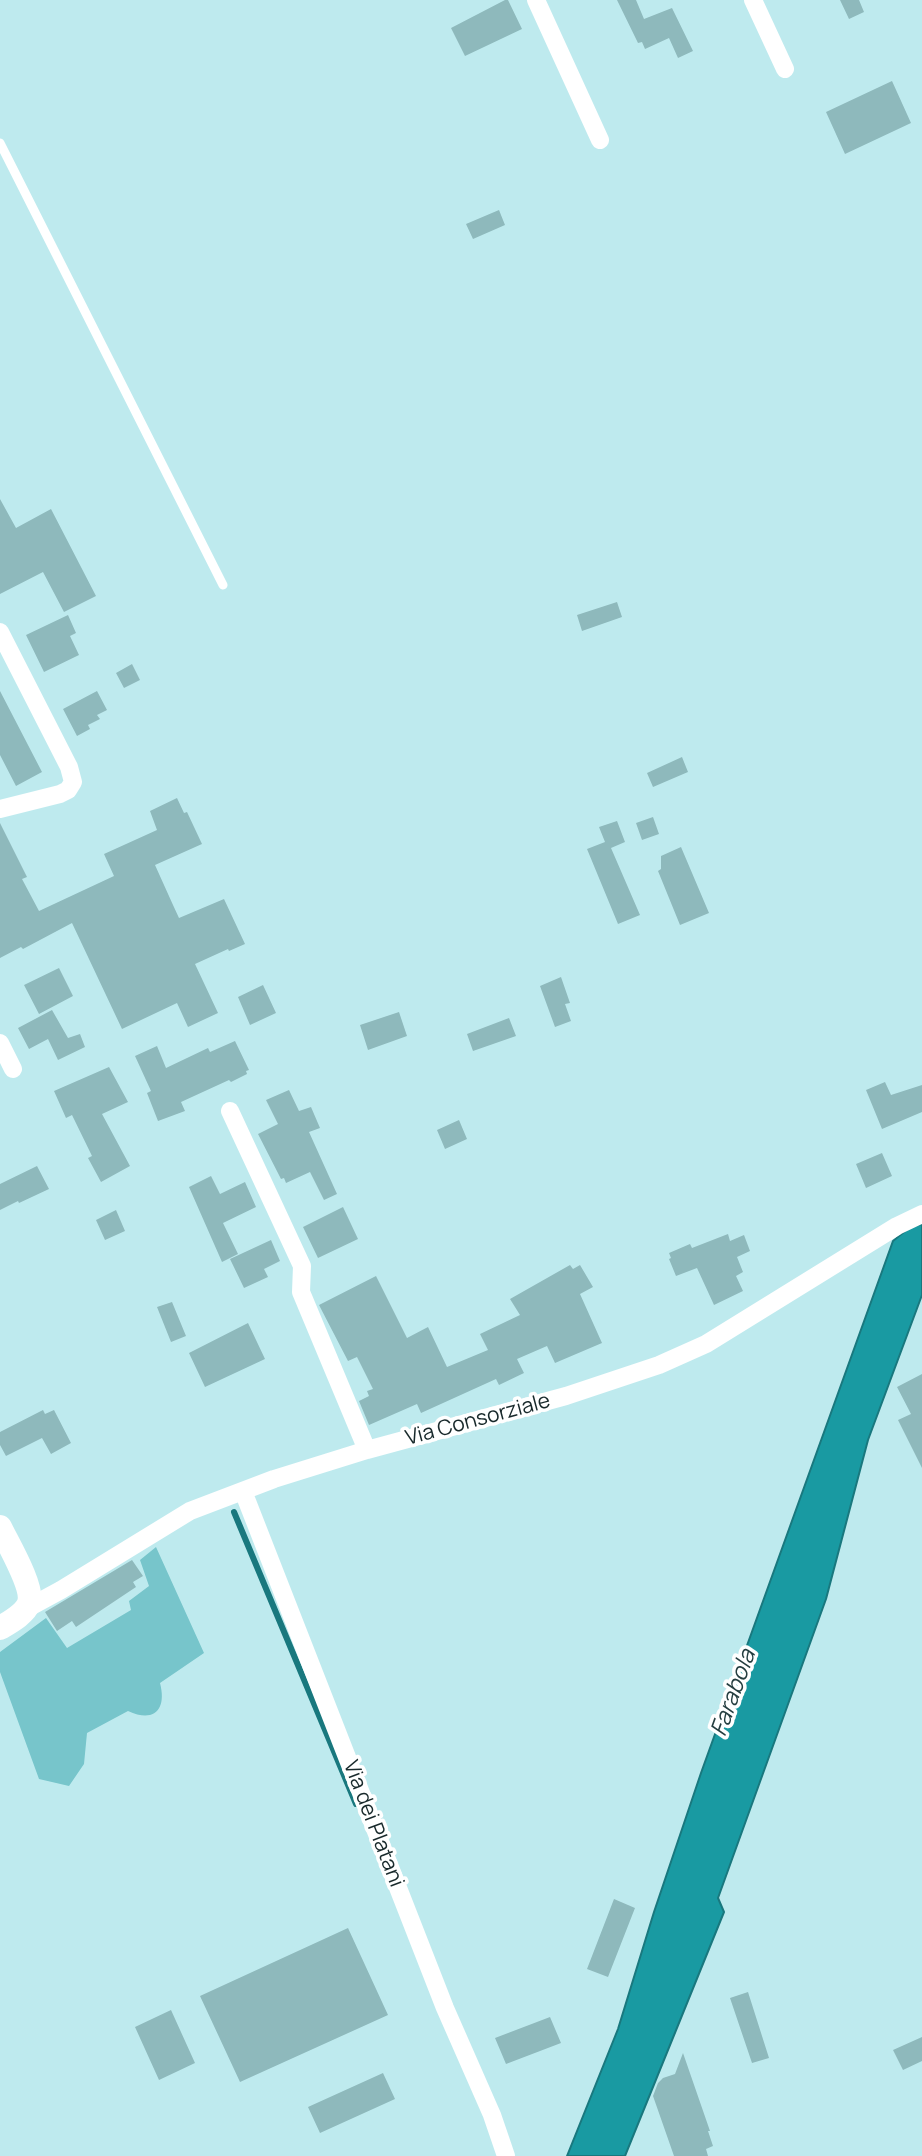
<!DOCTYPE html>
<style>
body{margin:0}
canvas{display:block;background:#beeaee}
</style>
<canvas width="922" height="2156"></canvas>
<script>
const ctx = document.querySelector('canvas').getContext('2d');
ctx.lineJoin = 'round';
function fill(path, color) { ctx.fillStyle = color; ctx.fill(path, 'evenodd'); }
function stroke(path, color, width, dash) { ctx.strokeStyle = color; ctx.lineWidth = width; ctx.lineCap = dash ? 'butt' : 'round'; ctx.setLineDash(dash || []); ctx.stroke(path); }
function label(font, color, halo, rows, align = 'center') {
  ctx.font = font + ' Manrope,sans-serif'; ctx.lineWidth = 7; ctx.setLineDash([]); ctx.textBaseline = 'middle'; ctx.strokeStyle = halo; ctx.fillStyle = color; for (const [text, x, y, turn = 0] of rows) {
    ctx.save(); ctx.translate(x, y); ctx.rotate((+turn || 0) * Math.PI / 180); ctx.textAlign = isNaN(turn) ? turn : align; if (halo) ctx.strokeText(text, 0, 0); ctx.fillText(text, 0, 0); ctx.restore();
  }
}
fill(new Path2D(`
 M 156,1547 L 204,1653 L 160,1683 C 167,1710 154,1723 128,1711 L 87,1733 L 84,1764 L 69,1786 L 39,1779 L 0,1672 L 0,1652 L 46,1618 L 67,1648 L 131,1610 L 129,1601 L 149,1586 L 140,1560 Z`), '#77c5cb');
const water = new Path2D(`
 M 922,1224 L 922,1295 L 868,1440 L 826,1599 L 718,1898 L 724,1912 L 625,2156 L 567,2156 L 618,2029 L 654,1912 L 701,1773 L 893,1241 L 910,1227 Z`);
fill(water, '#199aa2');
stroke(water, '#19787e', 2);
stroke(new Path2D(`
 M 234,1512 L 356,1804`), '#19787e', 6);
fill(new Path2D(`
 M 505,0 L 508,0 L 522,29 L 465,56 L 451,28 Z
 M 617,0 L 636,0 L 644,19 L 672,8 L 693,51 L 678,58 L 669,38 L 645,49 L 642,42 L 638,43 Z
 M 840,0 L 859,0 L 864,12 L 849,19 Z
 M 892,81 L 911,123 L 845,154 L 826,112 Z
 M 499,210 L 505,225 L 473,239 L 466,224 Z
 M 0,499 L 16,528 L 51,509 L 96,596 L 64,612 L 43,572 L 0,594 Z
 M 617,602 L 622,617 L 582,631 L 577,615 Z
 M 68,615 L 76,633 L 70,636 L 79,655 L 44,672 L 26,635 Z
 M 132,664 L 140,680 L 124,688 L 116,673 Z
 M 0,691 L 42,772 L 16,786 L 0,755 Z
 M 97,691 L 107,710 L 97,715 L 100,719 L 88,725 L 90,729 L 77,736 L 63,709 Z
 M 682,757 L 688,772 L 653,787 L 647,773 Z
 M 177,798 L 184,813 L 187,812 L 202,844 L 155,865 L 173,905 L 179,918 L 224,899 L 245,944 L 229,951 L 228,949 L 195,964 L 218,1013 L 188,1027 L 177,1003 L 122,1029 L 72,923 L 23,949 L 21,947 L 0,958 L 0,823 L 27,877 L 22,879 L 39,911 L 114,876 L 104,854 L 157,830 L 150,811 Z
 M 653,817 L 659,834 L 642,840 L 636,823 Z
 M 617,821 L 625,842 L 611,848 L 640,915 L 618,924 L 587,849 L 605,842 L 599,827 Z
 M 681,847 L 709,913 L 680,925 L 658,871 L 661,869 L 661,856 Z
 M 59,968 L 73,996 L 39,1014 L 24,985 Z
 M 561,977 L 570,1003 L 565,1004 L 571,1021 L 555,1027 L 540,986 Z
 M 263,985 L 276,1013 L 250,1025 L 238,997 Z
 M 52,1010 L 68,1038 L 80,1034 L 85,1047 L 58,1060 L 48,1039 L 29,1049 L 18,1028 Z
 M 399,1012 L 407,1036 L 368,1050 L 360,1025 Z
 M 509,1018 L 516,1036 L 473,1051 L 467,1034 Z
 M 235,1041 L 249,1070 L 246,1071 L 247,1074 L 231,1082 L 229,1080 L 181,1102 L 185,1111 L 158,1121 L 147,1093 L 151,1091 L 135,1056 L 157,1046 L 166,1068 L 208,1048 L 210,1052 Z
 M 109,1067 L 128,1102 L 102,1114 L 130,1166 L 101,1182 L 88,1158 L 92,1156 L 72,1115 L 66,1118 L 54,1091 Z
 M 885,1082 L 891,1095 L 922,1085 L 922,1112 L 882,1129 L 866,1090 Z
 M 289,1090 L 299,1111 L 311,1107 L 320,1128 L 309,1132 L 337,1194 L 324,1200 L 310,1172 L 286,1183 L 284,1178 L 281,1179 L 258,1134 L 278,1124 L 266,1100 Z
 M 459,1120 L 467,1139 L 445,1149 L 437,1130 Z
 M 882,1153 L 892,1176 L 866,1188 L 856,1164 Z
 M 37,1166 L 49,1189 L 19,1203 L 18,1201 L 0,1210 L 0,1184 Z
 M 211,1176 L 220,1194 L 245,1182 L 256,1207 L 223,1223 L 238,1254 L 222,1262 L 189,1187 Z
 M 343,1207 L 358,1239 L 318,1258 L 303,1227 Z
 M 116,1210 L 125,1231 L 105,1240 L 96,1220 Z
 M 728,1234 L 730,1241 L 744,1235 L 750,1251 L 737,1257 L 743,1272 L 736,1276 L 743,1291 L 714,1305 L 697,1268 L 676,1276 L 669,1259 L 671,1258 L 669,1253 L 690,1244 L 692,1248 Z
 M 271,1240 L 280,1261 L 264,1269 L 268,1277 L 244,1288 L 230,1259 Z
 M 570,1265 L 573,1269 L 580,1265 L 593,1287 L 580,1294 L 602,1343 L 555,1363 L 547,1346 L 517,1359 L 524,1373 L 499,1385 L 496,1379 L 421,1413 L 417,1404 L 369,1425 L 359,1401 L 369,1396 L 367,1391 L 373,1389 L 357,1357 L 348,1361 L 319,1305 L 376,1276 L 407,1338 L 428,1327 L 447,1367 L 488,1350 L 480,1334 L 520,1315 L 510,1299 Z
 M 172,1302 L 186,1336 L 171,1342 L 157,1307 Z
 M 248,1323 L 265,1359 L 205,1387 L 189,1353 Z
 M 922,1374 L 922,1468 L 898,1420 L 911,1414 L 897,1387 Z
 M 43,1410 L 45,1414 L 54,1410 L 71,1443 L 51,1454 L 42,1438 L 6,1456 L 0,1445 L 0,1432 Z
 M 132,1560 L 143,1576 L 133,1582 L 136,1587 L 76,1627 L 72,1621 L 57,1631 L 45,1612 Z
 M 614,1899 L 635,1908 L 608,1977 L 587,1969 Z
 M 348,1928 L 388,2015 L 240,2082 L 200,1996 Z
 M 748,1992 L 769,2058 L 752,2063 L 730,1998 Z
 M 171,2010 L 195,2063 L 159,2080 L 135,2027 Z
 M 550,2017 L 561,2043 L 506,2064 L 495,2038 Z
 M 922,2037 L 922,2061 L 903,2070 L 893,2050 Z
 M 683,2053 L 710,2131 L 708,2131 L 713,2146 L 706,2149 L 708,2156 L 674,2156 L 653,2096 L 658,2083 L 663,2078 L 675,2074 Z
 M 383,2073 L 395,2099 L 320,2133 L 308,2107 Z`), '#8eb9bc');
stroke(new Path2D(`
 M 0,143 L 223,585`), '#fff', 9);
stroke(new Path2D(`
 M 536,0 L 600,140
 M 753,0 L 785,69
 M 0,632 L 69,767 L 73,782 L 68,790 L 60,794 L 0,809
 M 0,1043 L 13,1069
 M 230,1111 L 302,1266 L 301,1292 L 367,1450
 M 243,1491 L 445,2008 L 492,2115 L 506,2156
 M 26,1609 L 61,1590 L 190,1511 L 274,1479 L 367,1450 L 566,1396 L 659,1365 L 706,1344 L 897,1226 L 922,1214`), '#fff', 18);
stroke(new Path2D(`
 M 0,1527 C 7,1542 34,1587 29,1603 C 25,1614 10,1622 0,1628`), '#fff', 24);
label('21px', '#18292b', '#fff', [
 ["Via Consorziale",478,1420,-15],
 ["Via dei Platani",373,1824,69]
]);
label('italic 23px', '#253e40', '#fff', [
 ["Farabola",734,1693,-70]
]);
</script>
